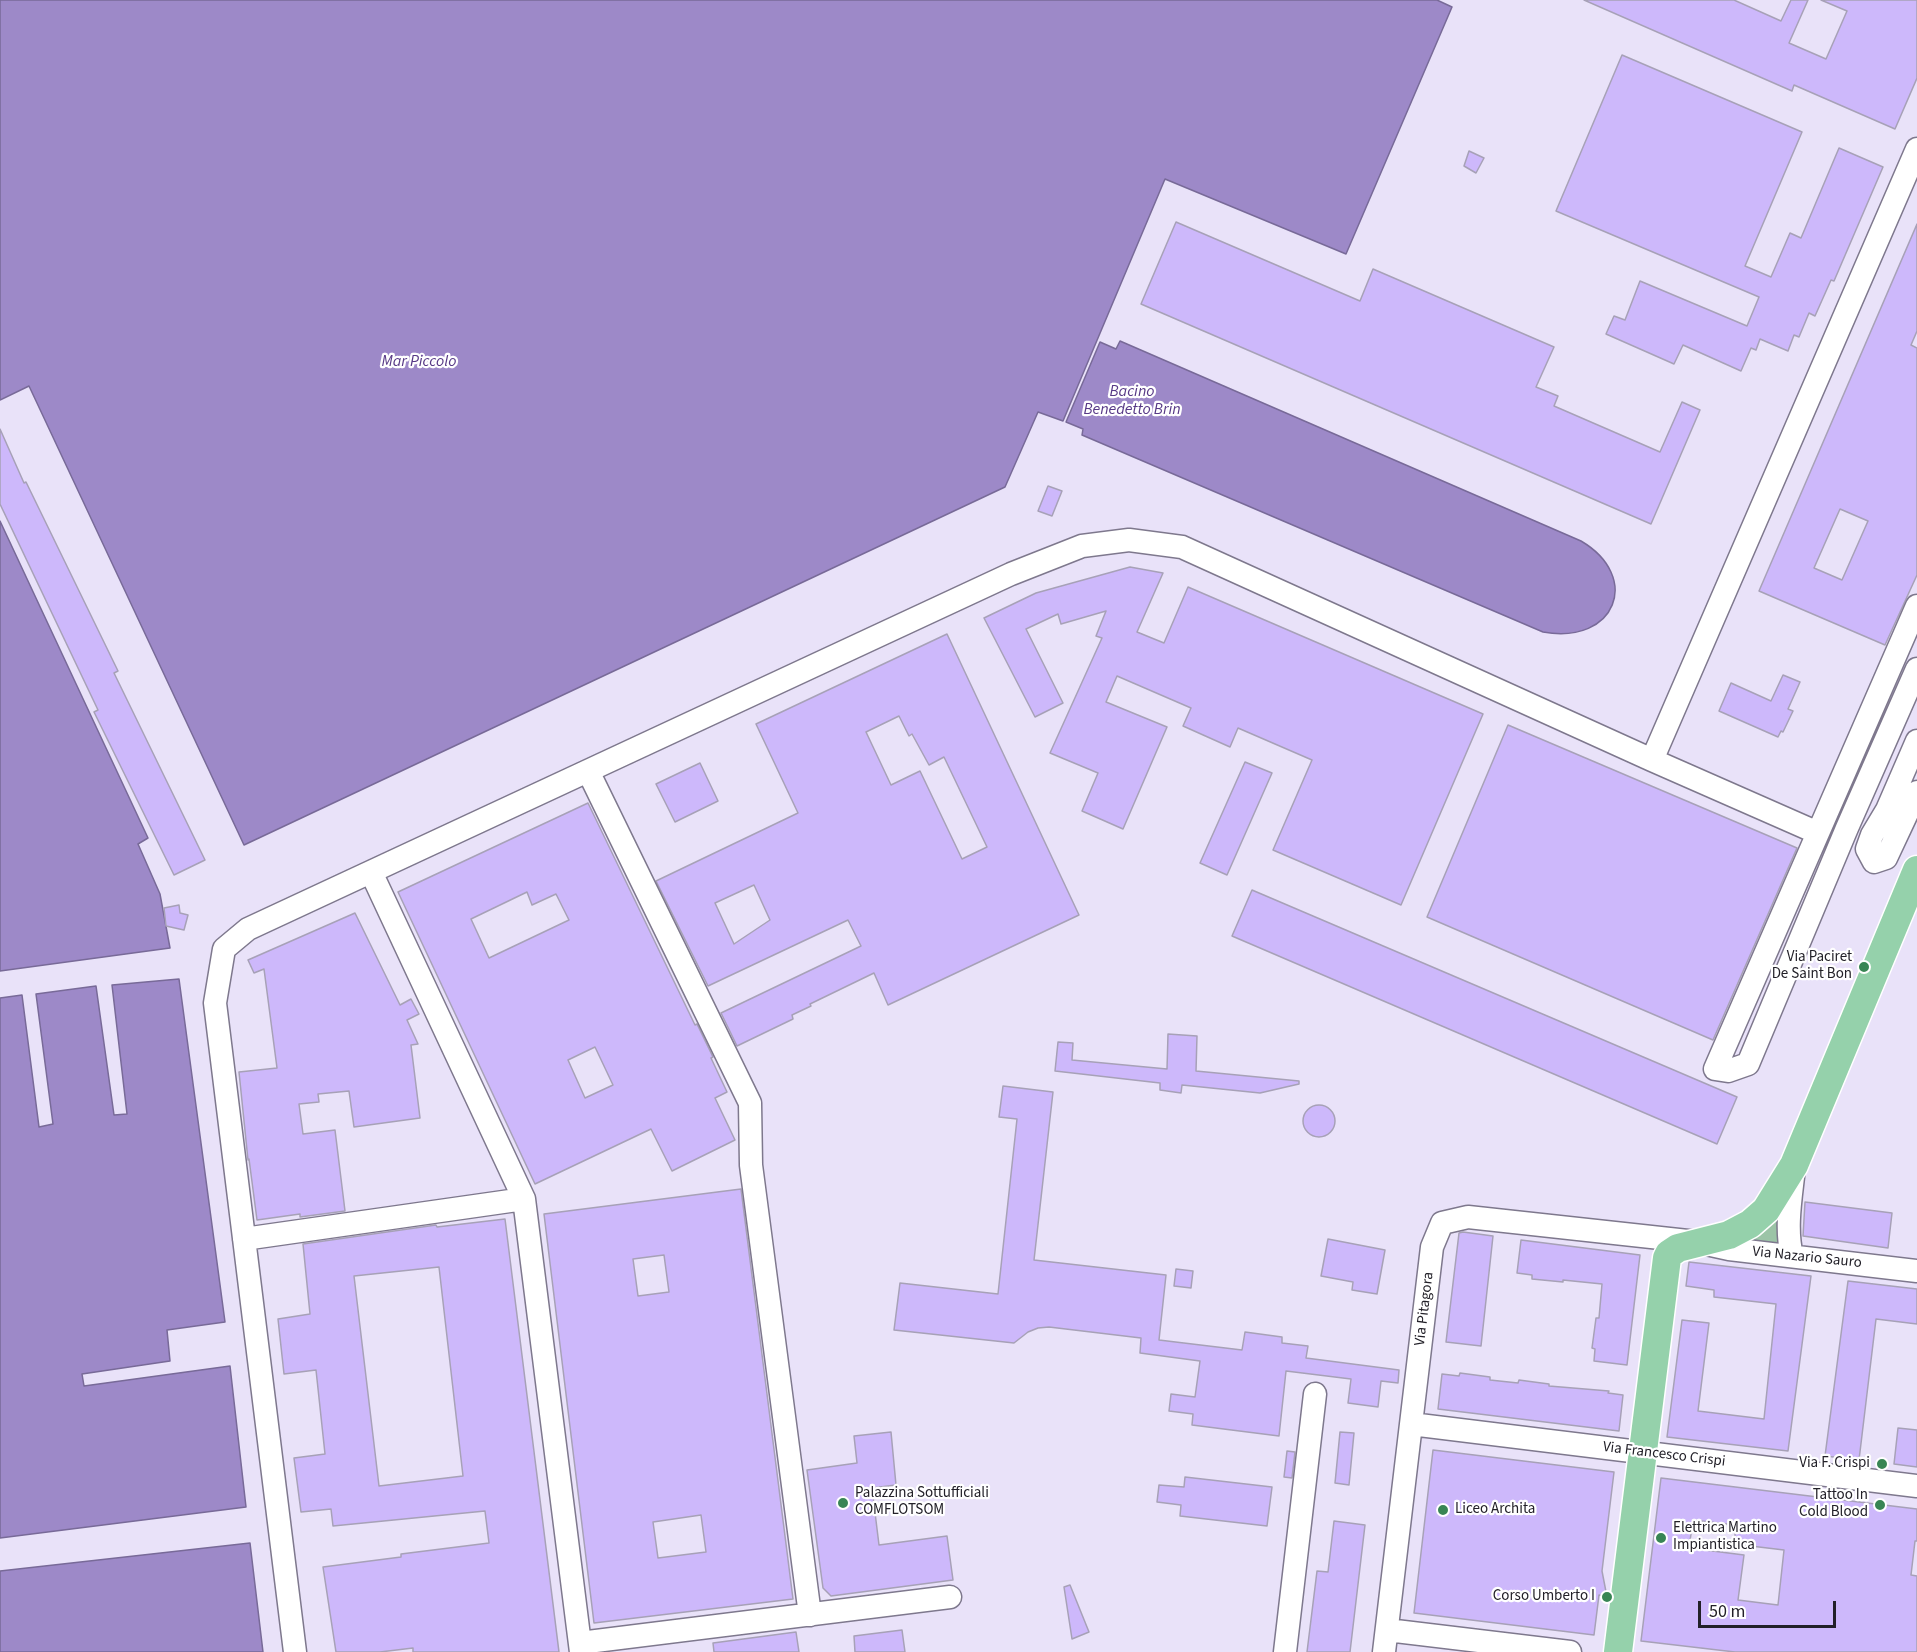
<!DOCTYPE html>
<style>
body{margin:0}
#map{position:relative;width:1917px;height:1652px;overflow:hidden;background:#e9e2f9;font-family:"Source Sans 3",sans-serif}
canvas{display:block}
.scale{position:absolute;left:1698px;top:1601px;width:138px;height:27px;box-sizing:border-box;border:3px solid #222028;border-top:0;padding-left:8px;font-size:18px;line-height:21px;white-space:nowrap;color:#222028;-webkit-text-stroke:4px #fff;paint-order:stroke}
</style>
<div id="map">
<canvas width="1917" height="1652"></canvas>
<div class="scale">50 m</div>
</div>
<script>
const ctx = document.querySelector('canvas').getContext('2d');
ctx.lineJoin = 'round';
function fill(path, color) { ctx.fillStyle = color; ctx.fill(path, 'evenodd'); }
function stroke(path, color, width, dash) { ctx.strokeStyle = color; ctx.lineWidth = width; ctx.lineCap = dash ? 'butt' : 'round'; ctx.setLineDash(dash || []); ctx.stroke(path); }
function label(font, color, halo, rows, align = 'center') {
  ctx.font = font + ' "Source Sans 3",sans-serif'; ctx.lineWidth = 4.5; ctx.setLineDash([]); ctx.textBaseline = 'middle'; ctx.strokeStyle = halo; ctx.fillStyle = color; for (const [text, x, y, turn = 0] of rows) {
    ctx.save(); ctx.translate(x, y); ctx.rotate((+turn || 0) * Math.PI / 180); ctx.textAlign = isNaN(turn) ? turn : align; if (halo) ctx.strokeText(text, 0, 0); ctx.fillText(text, 0, 0); ctx.restore();
  }
}
fill(new Path2D(`
 M 1779,1200 L 1783,1247 L 1740,1240 Z`), '#9cc4a7');
const water = new Path2D(`
 M 0,0 L 1437,0 L 1452,7 L 1346,254 L 1165,179 L 1063,421 L 1038,412 L 1005,487 L 244,845 L 29,386 L 0,400 Z
 M 1120,341 L 1581,541 C 1642,577 1616,645 1543,632 L 1082,435 L 1083,429 L 1066,422 L 1100,342 L 1116,349 Z
 M 0,521 L 148,838 L 138,844 L 160,894 L 170,948 L 0,971 Z
 M 179,979 L 225,1322 L 167,1330 L 170,1361 L 82,1374 L 84,1386 L 230,1366 L 246,1507 L 0,1538 L 0,998 L 22,995 L 39,1127 L 53,1124 L 36,994 L 96,986 L 114,1115 L 127,1114 L 112,985 Z
 M 250,1543 L 263,1652 L 0,1652 L 0,1571 Z`);
fill(water, '#9d89c8');
stroke(water, '#786a98', 1.5);
const building = new Path2D(`
 M 1584,0 L 1734,0 L 1781,21 L 1791,0 L 1808,0 L 1789,43 L 1826,59 L 1847,11 L 1821,0 L 1917,0 L 1917,78 L 1895,129 L 1794,85 L 1792,91 Z
 M 1622,55 L 1802,132 L 1745,266 L 1771,277 L 1790,233 L 1801,238 L 1839,148 L 1883,167 L 1834,281 L 1831,280 L 1815,316 L 1809,313 L 1799,337 L 1794,335 L 1788,351 L 1760,339 L 1756,350 L 1751,348 L 1741,371 L 1683,345 L 1674,364 L 1606,334 L 1614,316 L 1625,320 L 1640,281 L 1747,326 L 1759,297 L 1556,211 Z
 M 1469,151 L 1484,158 L 1476,173 L 1464,166 Z
 M 1176,222 L 1360,301 L 1373,269 L 1554,347 L 1536,387 L 1558,396 L 1554,406 L 1660,452 L 1682,402 L 1700,410 L 1651,524 L 1141,304 Z
 M 1917,224 L 1917,331 L 1911,345 L 1917,348 L 1917,575 L 1885,645 L 1759,591 ZM 1840,509 L 1868,521 L 1842,580 L 1814,568 Z
 M 0,429 L 24,483 L 26,482 L 118,671 L 114,673 L 205,860 L 174,875 L 94,712 L 98,710 L 0,504 Z
 M 1048,486 L 1062,491 L 1052,516 L 1038,511 Z
 M 1130,567 L 1163,573 L 1137,632 L 1164,643 L 1188,587 L 1483,714 L 1401,905 L 1273,850 L 1312,760 L 1238,728 L 1230,747 L 1183,726 L 1191,708 L 1117,676 L 1106,702 L 1167,727 L 1123,829 L 1082,811 L 1098,773 L 1050,753 L 1102,638 L 1096,636 L 1106,611 L 1061,624 L 1058,614 L 1026,629 L 1063,703 L 1035,717 L 984,618 L 1036,593 Z
 M 947,634 L 1079,915 L 888,1005 L 874,973 L 810,1004 L 811,1006 L 792,1015 L 793,1019 L 737,1046 L 721,1013 L 861,946 L 848,920 L 708,986 L 656,881 L 798,813 L 756,724 ZM 899,716 L 909,736 L 912,734 L 929,765 L 944,757 L 987,847 L 962,859 L 920,771 L 891,785 L 866,732 ZM 754,885 L 770,920 L 734,944 L 715,903 Z
 M 1783,675 L 1800,682 L 1788,709 L 1793,711 L 1783,732 L 1781,731 L 1778,737 L 1719,711 L 1731,683 L 1771,701 Z
 M 1508,725 L 1797,848 L 1713,1040 L 1427,917 Z
 M 1245,762 L 1272,773 L 1227,875 L 1200,863 Z
 M 700,763 L 718,801 L 675,822 L 656,784 Z
 M 588,803 L 695,1025 L 697,1024 L 713,1057 L 711,1058 L 727,1092 L 715,1098 L 735,1140 L 672,1171 L 651,1129 L 535,1184 L 398,892 ZM 527,892 L 532,905 L 556,894 L 569,920 L 489,958 L 471,919 ZM 595,1047 L 613,1085 L 585,1098 L 568,1060 Z
 M 1252,890 L 1737,1097 L 1717,1144 L 1232,936 Z
 M 179,905 L 180,913 L 188,915 L 184,930 L 166,926 L 164,908 Z
 M 355,913 L 400,1005 L 411,999 L 419,1014 L 407,1020 L 418,1044 L 411,1045 L 420,1118 L 354,1127 L 349,1091 L 318,1094 L 319,1102 L 299,1104 L 303,1134 L 335,1130 L 345,1211 L 300,1217 L 300,1214 L 257,1220 L 249,1159 L 248,1160 L 239,1072 L 277,1068 L 264,969 L 254,973 L 248,960 Z
 M 1168,1034 L 1197,1036 L 1196,1071 L 1299,1081 L 1299,1084 L 1260,1093 L 1182,1085 L 1181,1093 L 1160,1090 L 1160,1083 L 1055,1071 L 1058,1042 L 1073,1043 L 1072,1060 L 1167,1069 Z
 M 1003,1086 L 1053,1092 L 1034,1260 L 1166,1275 L 1159,1340 L 1242,1350 L 1245,1332 L 1282,1337 L 1282,1343 L 1308,1346 L 1306,1358 L 1399,1370 L 1398,1383 L 1381,1381 L 1378,1407 L 1348,1403 L 1351,1379 L 1286,1371 L 1279,1436 L 1192,1425 L 1193,1414 L 1169,1411 L 1171,1394 L 1195,1397 L 1200,1361 L 1140,1353 L 1141,1338 L 1049,1327 L 1038,1328 L 1028,1332 L 1014,1343 L 894,1330 L 900,1283 L 998,1294 L 1017,1119 L 999,1117 Z
 M1303 1121a16 16 0 1 1 32 0a16 16 0 1 1-32 0Z
 M 741,1189 L 793,1599 L 594,1623 L 544,1214 ZM 664,1255 L 669,1292 L 638,1296 L 633,1259 ZM 701,1515 L 706,1552 L 658,1558 L 653,1522 Z
 M 1805,1202 L 1892,1213 L 1888,1248 L 1803,1236 Z
 M 505,1219 L 559,1652 L 413,1652 L 413,1648 L 380,1652 L 336,1652 L 323,1567 L 401,1557 L 401,1554 L 489,1543 L 485,1511 L 333,1526 L 331,1509 L 301,1512 L 294,1458 L 325,1454 L 316,1370 L 284,1374 L 278,1319 L 310,1314 L 303,1244 L 436,1225 L 437,1227 ZM 439,1267 L 463,1476 L 379,1486 L 354,1276 Z
 M 1463,1232 L 1493,1236 L 1481,1346 L 1446,1342 L 1459,1233 Z
 M 1328,1239 L 1385,1250 L 1377,1294 L 1352,1290 L 1353,1282 L 1321,1276 Z
 M 1521,1240 L 1640,1255 L 1627,1365 L 1594,1361 L 1595,1349 L 1592,1348 L 1596,1318 L 1599,1318 L 1602,1284 L 1563,1280 L 1563,1282 L 1532,1279 L 1532,1275 L 1517,1273 Z
 M 1689,1262 L 1811,1276 L 1788,1451 L 1667,1437 L 1682,1320 L 1709,1323 L 1698,1411 L 1764,1419 L 1776,1304 L 1714,1297 L 1714,1290 L 1686,1286 Z
 M 1176,1269 L 1193,1271 L 1191,1288 L 1174,1286 Z
 M 1848,1281 L 1917,1289 L 1917,1324 L 1876,1319 L 1859,1460 L 1825,1456 Z
 M 1460,1373 L 1490,1377 L 1490,1380 L 1518,1383 L 1519,1380 L 1549,1384 L 1549,1386 L 1609,1391 L 1608,1393 L 1623,1395 L 1619,1431 L 1438,1409 L 1442,1374 L 1459,1376 Z
 M 1898,1428 L 1917,1430 L 1917,1467 L 1894,1464 Z
 M 891,1432 L 896,1485 L 872,1488 L 879,1545 L 947,1536 L 953,1580 L 831,1596 L 823,1588 L 807,1470 L 857,1463 L 854,1436 Z
 M 1340,1432 L 1354,1433 L 1349,1485 L 1335,1483 Z
 M 1433,1450 L 1614,1472 L 1602,1571 L 1607,1597 L 1599,1595 L 1594,1635 L 1414,1613 Z
 M 1287,1451 L 1295,1452 L 1292,1478 L 1284,1477 Z
 M 1185,1477 L 1272,1487 L 1267,1526 L 1180,1516 L 1181,1505 L 1157,1502 L 1159,1485 L 1184,1487 Z
 M 1661,1478 L 1917,1509 L 1917,1541 L 1915,1541 L 1911,1575 L 1917,1576 L 1917,1652 L 1735,1652 L 1641,1641 ZM 1693,1520 L 1736,1525 L 1734,1544 L 1784,1550 L 1778,1605 L 1738,1600 L 1744,1555 L 1689,1548 Z
 M 1334,1521 L 1365,1525 L 1350,1652 L 1307,1652 L 1317,1571 L 1328,1572 Z
 M 1070,1585 L 1089,1632 L 1072,1639 L 1064,1587 Z
 M 902,1630 L 905,1652 L 855,1652 L 854,1636 Z
 M 796,1632 L 799,1652 L 714,1652 L 713,1643 Z`);
fill(building, '#cdb8fb');
stroke(building, '#a7a1b7', 1.5);
const minor = new Path2D(`
 M 1917,606 L 1715,1069 L 1728,1071 L 1748,1064 L 1847,828 L 1917,669
 M 1917,741 L 1887,810 L 1872,835 L 1867,849 L 1874,862 L 1886,858 L 1917,792
 M 1652,760 L 1917,149
 M 588,771 L 750,1103 L 751,1165 L 810,1615
 M 371,872 L 524,1199 L 581,1652
 M 244,1239 L 524,1199
 M 1792,1256 C 1785,1228 1791,1197 1794,1168
 M 1411,1424 L 1917,1486
 M 1387,1630 L 1570,1652
 M 580,1643 L 950,1597
 M 295,1652 L 215,1003 L 224,949 L 248,929 L 1011,574 L 1082,546 L 1129,540 L 1182,547 L 1652,760 L 1818,833
 M 1285,1652 L 1315,1394
 M 1384,1652 L 1432,1247 L 1442,1223 L 1468,1217 L 1697,1242 L 1729,1249 L 1917,1271`);
const major = new Path2D(`
 M 1618,1652 L 1667,1258 L 1669,1254 L 1678,1248 L 1729,1235 L 1750,1224 L 1766,1210 L 1794,1165 L 1917,870`);
stroke(minor, '#7e788d', 25);
stroke(major, '#fff', 31);
stroke(minor, '#fff', 22);
stroke(major, '#95d1ab', 28);
for (const [x, y, r, color] of [
 [1864,967,6,"#388554"],
 [1882,1464,6,"#388554"],
 [843,1503,6,"#388554"],
 [1880,1505,6,"#388554"],
 [1443,1510,6,"#388554"],
 [1661,1538,6,"#388554"],
 [1607,1597,6,"#388554"]
]) { const dot = new Path2D(); dot.arc(x, y, r, 0, 2 * Math.PI); ctx.fillStyle = color; ctx.fill(dot); stroke(dot, '#fff', 2); }
label('15px', '#222028', '#fff', [
 ["Via Paciret",1852,958],
 ["De Saint Bon",1852,975],
 ["Via F. Crispi",1870,1464],
 ["Palazzina Sottufficiali",855,1494,"left"],
 ["COMFLOTSOM",855,1511,"left"],
 ["Tattoo In",1868,1496],
 ["Cold Blood",1868,1513],
 ["Liceo Archita",1455,1510,"left"],
 ["Elettrica Martino",1673,1529,"left"],
 ["Impiantistica",1673,1546,"left"],
 ["Corso Umberto I",1595,1597]
], 'right');
label('15px', '#222028', '#fff', [
 ["Via Nazario Sauro",1807,1258,6],
 ["Via Pitagora",1425,1309,-83],
 ["Via Francesco Crispi",1664,1455,7]
]);
label('italic 16px', '#573986', '#fff', [
 ["Mar Piccolo",419,362],
 ["Bacino",1132,392],
 ["Benedetto Brin",1132,410]
]);
</script>
